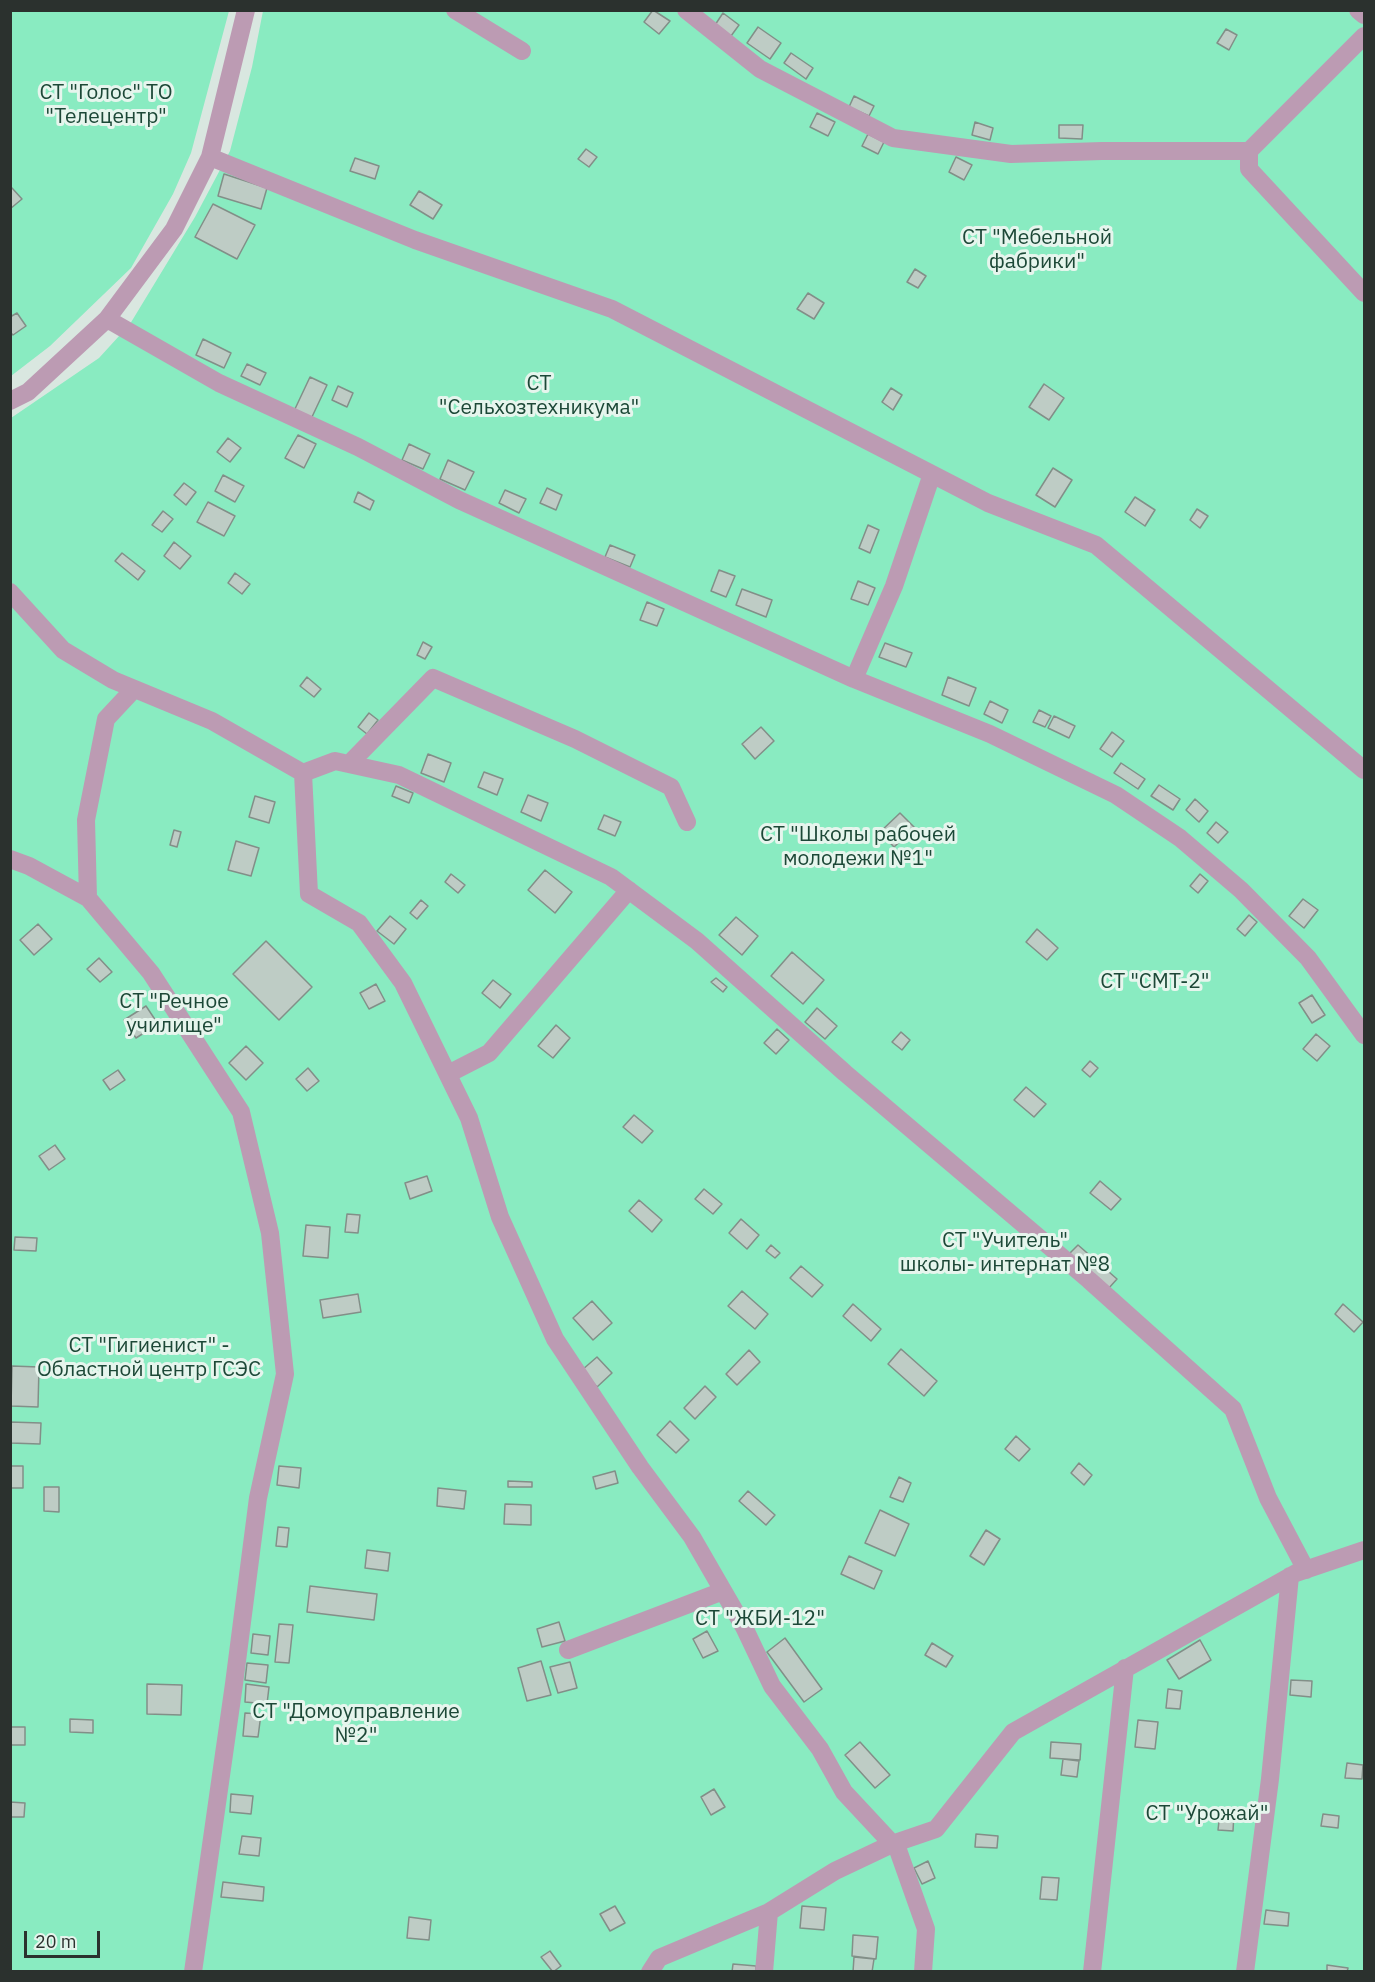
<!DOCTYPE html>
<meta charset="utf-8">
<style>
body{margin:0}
#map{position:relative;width:1375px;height:1982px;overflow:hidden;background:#d9e7e0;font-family:"IBM Plex Sans",sans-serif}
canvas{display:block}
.frame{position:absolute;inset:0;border:12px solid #2b312e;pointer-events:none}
.scale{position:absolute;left:24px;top:1931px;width:76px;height:27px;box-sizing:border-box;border:3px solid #2b312e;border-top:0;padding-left:8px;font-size:18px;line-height:21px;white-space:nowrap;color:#2b312e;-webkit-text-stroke:4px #e6f5ed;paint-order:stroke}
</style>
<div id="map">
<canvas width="1375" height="1982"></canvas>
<div class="frame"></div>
<div class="scale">20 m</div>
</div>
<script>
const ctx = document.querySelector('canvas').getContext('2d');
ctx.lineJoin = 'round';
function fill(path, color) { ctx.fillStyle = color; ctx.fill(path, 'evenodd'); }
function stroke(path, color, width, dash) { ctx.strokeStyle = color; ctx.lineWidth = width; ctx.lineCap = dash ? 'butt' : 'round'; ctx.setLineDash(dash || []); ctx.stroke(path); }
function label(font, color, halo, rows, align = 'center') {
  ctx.font = font + ' "IBM Plex Sans",sans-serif'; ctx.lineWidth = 6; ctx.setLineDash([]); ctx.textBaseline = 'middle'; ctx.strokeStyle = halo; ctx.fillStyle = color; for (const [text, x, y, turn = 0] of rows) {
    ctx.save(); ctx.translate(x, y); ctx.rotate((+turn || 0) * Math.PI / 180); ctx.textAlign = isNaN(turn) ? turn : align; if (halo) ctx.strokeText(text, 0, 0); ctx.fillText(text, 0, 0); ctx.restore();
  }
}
fill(new Path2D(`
 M 11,11 L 229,11 L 191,153 L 173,194 L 131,268 L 50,346 L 11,376 Z
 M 263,11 L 1364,11 L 1364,1971 L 11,1972 L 11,418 L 99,358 L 130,324 L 195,217 L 230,151 L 252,67 Z`), '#89ebc1');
const building = new Path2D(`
 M 653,10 L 670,21 L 659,34 L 644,22 Z
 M 723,13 L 739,25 L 731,36 L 715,25 Z
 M 758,27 L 781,43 L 770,59 L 747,43 Z
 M 1226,29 L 1237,35 L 1229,50 L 1217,43 Z
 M 791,53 L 813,68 L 806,79 L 784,63 Z
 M 854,96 L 874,106 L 869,116 L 849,107 Z
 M 817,113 L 835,122 L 828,136 L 810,127 Z
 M 975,122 L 993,128 L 990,140 L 972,135 Z
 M 1059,125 L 1083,125 L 1082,139 L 1059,138 Z
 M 868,134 L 884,142 L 878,154 L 862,146 Z
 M 586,149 L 597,157 L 589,167 L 578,159 Z
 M 956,157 L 972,165 L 964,180 L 949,172 Z
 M 355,158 L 379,166 L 375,179 L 350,171 Z
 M 224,174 L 267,188 L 261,209 L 218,196 Z
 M 12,188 L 22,199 L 10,209 L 10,189 Z
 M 419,191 L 442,205 L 433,219 L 410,205 Z
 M 213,204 L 255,225 L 237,259 L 195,237 Z
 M 915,269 L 926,276 L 918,288 L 907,282 Z
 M 808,293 L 824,303 L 814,319 L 797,309 Z
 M 17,313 L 26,326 L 13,335 L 10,332 L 10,317 Z
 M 203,339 L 231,353 L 224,368 L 196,355 Z
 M 247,364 L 266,373 L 260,385 L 241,376 Z
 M 310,377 L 327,385 L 311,419 L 294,411 Z
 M 1044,384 L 1064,398 L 1049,420 L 1029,407 Z
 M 338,386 L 353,393 L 347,407 L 332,400 Z
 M 891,388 L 902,395 L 893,410 L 882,402 Z
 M 298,435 L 316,444 L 304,468 L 285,458 Z
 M 228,438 L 241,448 L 230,462 L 217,452 Z
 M 409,444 L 430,454 L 423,469 L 402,460 Z
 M 448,460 L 474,472 L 465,490 L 440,479 Z
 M 1053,468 L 1072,480 L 1055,507 L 1036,495 Z
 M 223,475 L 244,486 L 235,502 L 215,491 Z
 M 184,483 L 196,492 L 186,505 L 174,495 Z
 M 547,488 L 562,495 L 556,510 L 540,503 Z
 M 505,490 L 526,499 L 519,513 L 499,503 Z
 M 358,492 L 374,501 L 370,510 L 354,502 Z
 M 1135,497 L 1155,510 L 1145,526 L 1125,512 Z
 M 208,502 L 235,516 L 224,536 L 197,522 Z
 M 1197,509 L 1208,516 L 1200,528 L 1190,520 Z
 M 163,511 L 173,519 L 162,532 L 152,525 Z
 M 868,525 L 879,530 L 870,553 L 859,548 Z
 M 174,542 L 191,556 L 180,569 L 164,556 Z
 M 610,545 L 635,555 L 630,567 L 605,557 Z
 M 122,553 L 145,571 L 138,580 L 115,561 Z
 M 719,570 L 735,576 L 726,597 L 711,591 Z
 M 235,573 L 250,584 L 242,594 L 228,583 Z
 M 858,581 L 875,588 L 868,605 L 851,599 Z
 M 742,589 L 772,600 L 766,617 L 736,605 Z
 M 647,602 L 664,609 L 657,626 L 640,620 Z
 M 423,642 L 432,647 L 425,659 L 417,655 Z
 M 885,643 L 912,653 L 906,667 L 879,657 Z
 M 307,677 L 321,689 L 314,697 L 300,686 Z
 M 948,677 L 976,688 L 969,706 L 942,695 Z
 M 990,701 L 1008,710 L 1002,723 L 984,714 Z
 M 1039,710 L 1051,716 L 1045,727 L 1033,722 Z
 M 369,713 L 378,720 L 367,734 L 358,727 Z
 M 1054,716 L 1075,726 L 1069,738 L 1048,728 Z
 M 761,727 L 774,741 L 755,759 L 742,744 Z
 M 1112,732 L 1124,741 L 1112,757 L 1100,749 Z
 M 428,754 L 451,763 L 444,782 L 421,773 Z
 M 1121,763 L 1145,779 L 1138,789 L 1114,773 Z
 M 484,772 L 503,779 L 497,795 L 478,787 Z
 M 1159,785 L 1180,799 L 1173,810 L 1151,796 Z
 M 396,786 L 413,793 L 409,803 L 392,796 Z
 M 528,795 L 548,803 L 541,821 L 521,812 Z
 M 255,796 L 275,802 L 269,823 L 249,817 Z
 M 1195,799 L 1208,811 L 1199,822 L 1186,810 Z
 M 900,813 L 915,828 L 894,847 L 880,832 Z
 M 604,815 L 621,822 L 615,836 L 598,829 Z
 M 1216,822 L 1228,832 L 1218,843 L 1207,833 Z
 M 174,830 L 181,832 L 177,847 L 170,845 Z
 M 236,841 L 259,848 L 251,876 L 228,870 Z
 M 545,870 L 572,892 L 555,913 L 528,890 Z
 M 451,874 L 465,885 L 458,893 L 445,882 Z
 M 1200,874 L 1208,881 L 1198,893 L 1190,886 Z
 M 1303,899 L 1318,910 L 1304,928 L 1289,916 Z
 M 421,900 L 428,906 L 417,919 L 410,913 Z
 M 1249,915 L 1257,922 L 1245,936 L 1237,929 Z
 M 390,916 L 406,929 L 394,944 L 377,931 Z
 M 736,917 L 758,936 L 742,955 L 719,935 Z
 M 38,924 L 52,939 L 34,955 L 20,940 Z
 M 1037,929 L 1058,948 L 1047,960 L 1026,942 Z
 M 266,941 L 312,987 L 279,1020 L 233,974 Z
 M 792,952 L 824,980 L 803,1004 L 771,976 Z
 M 99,958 L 112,972 L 100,982 L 87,969 Z
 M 716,978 L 727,987 L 723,992 L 711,982 Z
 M 493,980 L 511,994 L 500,1008 L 482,993 Z
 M 376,984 L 385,1001 L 369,1009 L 360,993 Z
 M 1312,995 L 1325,1015 L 1312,1023 L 1299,1003 Z
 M 146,1006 L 158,1024 L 136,1038 L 124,1020 Z
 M 817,1008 L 837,1026 L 825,1039 L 805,1022 Z
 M 556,1025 L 570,1038 L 553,1058 L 538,1046 Z
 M 777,1029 L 789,1040 L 776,1054 L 764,1043 Z
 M 901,1032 L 910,1040 L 902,1050 L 892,1042 Z
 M 1316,1034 L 1330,1046 L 1317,1061 L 1303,1049 Z
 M 246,1046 L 263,1063 L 246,1080 L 229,1063 Z
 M 1090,1061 L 1098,1068 L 1090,1077 L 1082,1070 Z
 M 308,1068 L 319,1081 L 307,1091 L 296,1079 Z
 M 118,1070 L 125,1080 L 110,1090 L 103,1080 Z
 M 1026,1087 L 1046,1104 L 1034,1117 L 1014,1100 Z
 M 634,1115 L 653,1131 L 642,1143 L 623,1127 Z
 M 55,1145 L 65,1159 L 49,1170 L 39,1156 Z
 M 427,1176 L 432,1191 L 410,1199 L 405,1183 Z
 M 1100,1181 L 1121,1199 L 1111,1210 L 1090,1193 Z
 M 704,1189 L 722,1204 L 713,1214 L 695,1199 Z
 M 639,1200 L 662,1220 L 652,1232 L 629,1211 Z
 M 347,1214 L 360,1215 L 358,1233 L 345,1232 Z
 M 741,1219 L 759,1235 L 747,1249 L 729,1233 Z
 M 306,1225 L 330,1227 L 328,1258 L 303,1256 Z
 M 15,1237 L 37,1238 L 36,1251 L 14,1250 Z
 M 771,1245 L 780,1253 L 775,1258 L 766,1251 Z
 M 1078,1245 L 1117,1279 L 1108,1289 L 1069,1254 Z
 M 801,1266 L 823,1285 L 812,1297 L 790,1278 Z
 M 742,1291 L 768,1314 L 755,1329 L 728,1306 Z
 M 358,1294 L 361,1312 L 323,1318 L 320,1300 Z
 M 592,1301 L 612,1323 L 593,1340 L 573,1318 Z
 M 853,1304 L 881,1329 L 871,1341 L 843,1316 Z
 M 1343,1304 L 1363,1322 L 1354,1332 L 1335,1314 Z
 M 901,1349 L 937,1381 L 924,1396 L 888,1364 Z
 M 749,1350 L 760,1362 L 737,1385 L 726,1374 Z
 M 597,1357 L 612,1373 L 597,1387 L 582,1370 Z
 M 12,1366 L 39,1367 L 38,1407 L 11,1406 Z
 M 705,1386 L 716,1397 L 695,1419 L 684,1408 Z
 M 670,1421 L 689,1440 L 676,1453 L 657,1435 Z
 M 10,1422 L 41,1423 L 40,1444 L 10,1443 Z
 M 1016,1436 L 1030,1449 L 1019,1461 L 1005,1449 Z
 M 1079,1463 L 1092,1475 L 1084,1485 L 1071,1473 Z
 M 10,1466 L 23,1466 L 23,1488 L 10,1488 Z
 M 279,1466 L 301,1468 L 299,1488 L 277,1485 Z
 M 615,1471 L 618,1483 L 596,1489 L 593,1477 Z
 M 899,1477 L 911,1483 L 903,1502 L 890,1497 Z
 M 508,1481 L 532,1482 L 532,1487 L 508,1487 Z
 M 44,1487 L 59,1487 L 59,1512 L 44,1511 Z
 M 438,1488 L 466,1491 L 464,1509 L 437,1506 Z
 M 748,1491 L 775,1515 L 766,1525 L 739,1501 Z
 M 505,1504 L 531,1505 L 531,1525 L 504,1524 Z
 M 880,1510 L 909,1524 L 895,1556 L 865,1543 Z
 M 278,1527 L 289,1528 L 287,1547 L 276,1546 Z
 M 986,1530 L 1000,1539 L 984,1565 L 970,1556 Z
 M 367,1550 L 390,1553 L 388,1571 L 365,1568 Z
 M 849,1556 L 882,1571 L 874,1589 L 841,1574 Z
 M 310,1586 L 377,1594 L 374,1620 L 307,1612 Z
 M 559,1622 L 565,1641 L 542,1647 L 537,1629 Z
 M 279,1624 L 293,1625 L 289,1663 L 275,1662 Z
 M 707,1631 L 718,1651 L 703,1658 L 693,1639 Z
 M 253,1634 L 270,1636 L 268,1655 L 251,1653 Z
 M 785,1638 L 822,1689 L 804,1702 L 767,1652 Z
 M 1200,1640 L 1211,1660 L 1179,1679 L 1167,1660 Z
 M 932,1643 L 953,1656 L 946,1667 L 925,1655 Z
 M 541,1661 L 551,1695 L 527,1701 L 518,1668 Z
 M 570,1662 L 577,1688 L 558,1693 L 550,1667 Z
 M 247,1663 L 268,1665 L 266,1683 L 245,1680 Z
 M 1291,1680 L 1312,1681 L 1311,1697 L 1290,1695 Z
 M 147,1684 L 182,1685 L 181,1715 L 147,1714 Z
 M 246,1684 L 269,1687 L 267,1704 L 245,1702 Z
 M 1168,1689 L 1182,1691 L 1180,1709 L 1166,1708 Z
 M 245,1713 L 261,1714 L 258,1737 L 243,1736 Z
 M 70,1719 L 93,1720 L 93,1733 L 70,1732 Z
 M 1138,1720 L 1158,1722 L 1155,1749 L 1135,1747 Z
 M 10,1727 L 25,1727 L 25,1745 L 10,1745 Z
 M 860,1742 L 890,1775 L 875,1788 L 845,1755 Z
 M 1051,1742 L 1081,1744 L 1080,1760 L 1050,1758 Z
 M 1063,1759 L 1079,1761 L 1077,1777 L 1061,1775 Z
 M 1347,1763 L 1363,1765 L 1362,1779 L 1345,1778 Z
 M 714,1789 L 725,1807 L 711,1815 L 701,1797 Z
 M 231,1794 L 253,1796 L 251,1814 L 230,1812 Z
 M 10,1802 L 25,1803 L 24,1817 L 10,1817 Z
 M 1220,1812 L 1234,1813 L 1233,1831 L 1218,1830 Z
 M 1323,1814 L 1339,1816 L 1338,1828 L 1321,1826 Z
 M 976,1834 L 998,1836 L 997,1848 L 975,1847 Z
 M 242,1836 L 261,1838 L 259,1856 L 239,1854 Z
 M 928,1861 L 935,1878 L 922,1884 L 914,1868 Z
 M 1042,1877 L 1059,1878 L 1057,1900 L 1040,1899 Z
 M 223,1882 L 264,1887 L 263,1901 L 221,1897 Z
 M 615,1906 L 625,1923 L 610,1931 L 600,1914 Z
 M 802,1906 L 826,1908 L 824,1930 L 800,1928 Z
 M 1266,1910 L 1289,1913 L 1288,1926 L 1264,1924 Z
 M 409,1917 L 431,1920 L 429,1940 L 407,1938 Z
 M 853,1935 L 878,1937 L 876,1959 L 852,1956 Z
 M 550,1951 L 561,1966 L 553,1972 L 541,1957 Z
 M 854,1957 L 874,1959 L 872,1972 L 853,1972 Z
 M 733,1964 L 756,1966 L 756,1972 L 732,1972 Z
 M 1327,1965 L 1348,1968 L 1347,1972 L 1327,1972 Z`);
fill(building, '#beccc5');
stroke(building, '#828f88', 1.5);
stroke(new Path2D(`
 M 455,10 L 522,51
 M 686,10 L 760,69 L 893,138 L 1011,154 L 1102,151 L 1249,151 L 1364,36
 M 1358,10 L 1364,15
 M 1249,151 L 1249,169 L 1364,293
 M 210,157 L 415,240 L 612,309 L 988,503 L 1096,545 L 1364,770
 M 107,319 L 219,383 L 358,447 L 459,500 L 854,679 L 990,734 L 1116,795 L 1180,838 L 1241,890 L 1308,958 L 1364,1035
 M 10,401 L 28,392 L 107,319 L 174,229 L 210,157 L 246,10
 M 10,592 L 63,650 L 113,680 L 212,721 L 303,773 L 309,894 L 359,923 L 403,983 L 469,1118 L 500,1217 L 555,1339 L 640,1467 L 692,1537 L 744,1627 L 772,1686 L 820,1749 L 844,1792 L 898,1850 L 926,1929 L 923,1972
 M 854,679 L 894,586 L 932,474
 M 134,689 L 106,719 L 86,820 L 88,898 L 151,973 L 241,1112 L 270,1233 L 285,1374 L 258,1498 L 234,1684 L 193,1972
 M 349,764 L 433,678 L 575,739 L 671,787 L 687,822
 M 303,773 L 335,761 L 399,775 L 611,877 L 697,941 L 845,1073 L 1089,1280 L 1233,1409 L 1268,1498 L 1306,1570
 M 10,859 L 29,866 L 88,898
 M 448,1074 L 489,1053 L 629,890
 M 568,1650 L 723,1591
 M 650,1972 L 659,1958 L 769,1912
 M 764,1972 L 769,1912 L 835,1871 L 892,1844 L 936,1829 L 1013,1732 L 1296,1573 L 1364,1550
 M 1092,1972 L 1125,1668
 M 1245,1972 L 1270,1779 L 1290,1576`), '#bc9bb3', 18);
label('21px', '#1c4837', '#e6f5ed', [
 ["СТ \"Голос\" ТО",106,93],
 ["\"Телецентр\"",106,117],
 ["СТ \"Мебельной",1037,238],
 ["фабрики\"",1037,262],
 ["СТ",539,384],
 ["\"Сельхозтехникума\"",539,408],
 ["СТ \"Школы рабочей",858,835],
 ["молодежи №1\"",858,859],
 ["СТ \"СМТ-2\"",1155,982],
 ["СТ \"Речное",174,1002],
 ["училище\"",174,1026],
 ["СТ \"Учитель\"",1005,1241],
 ["школы- интернат №8",1005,1265],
 ["СТ \"Гигиенист\" -",149,1346],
 ["Областной центр ГСЭС",149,1370],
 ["СТ \"ЖБИ-12\"",760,1619],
 ["СТ \"Домоуправление",356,1712],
 ["№2\"",356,1736],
 ["СТ \"Урожай\"",1207,1814]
]);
</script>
